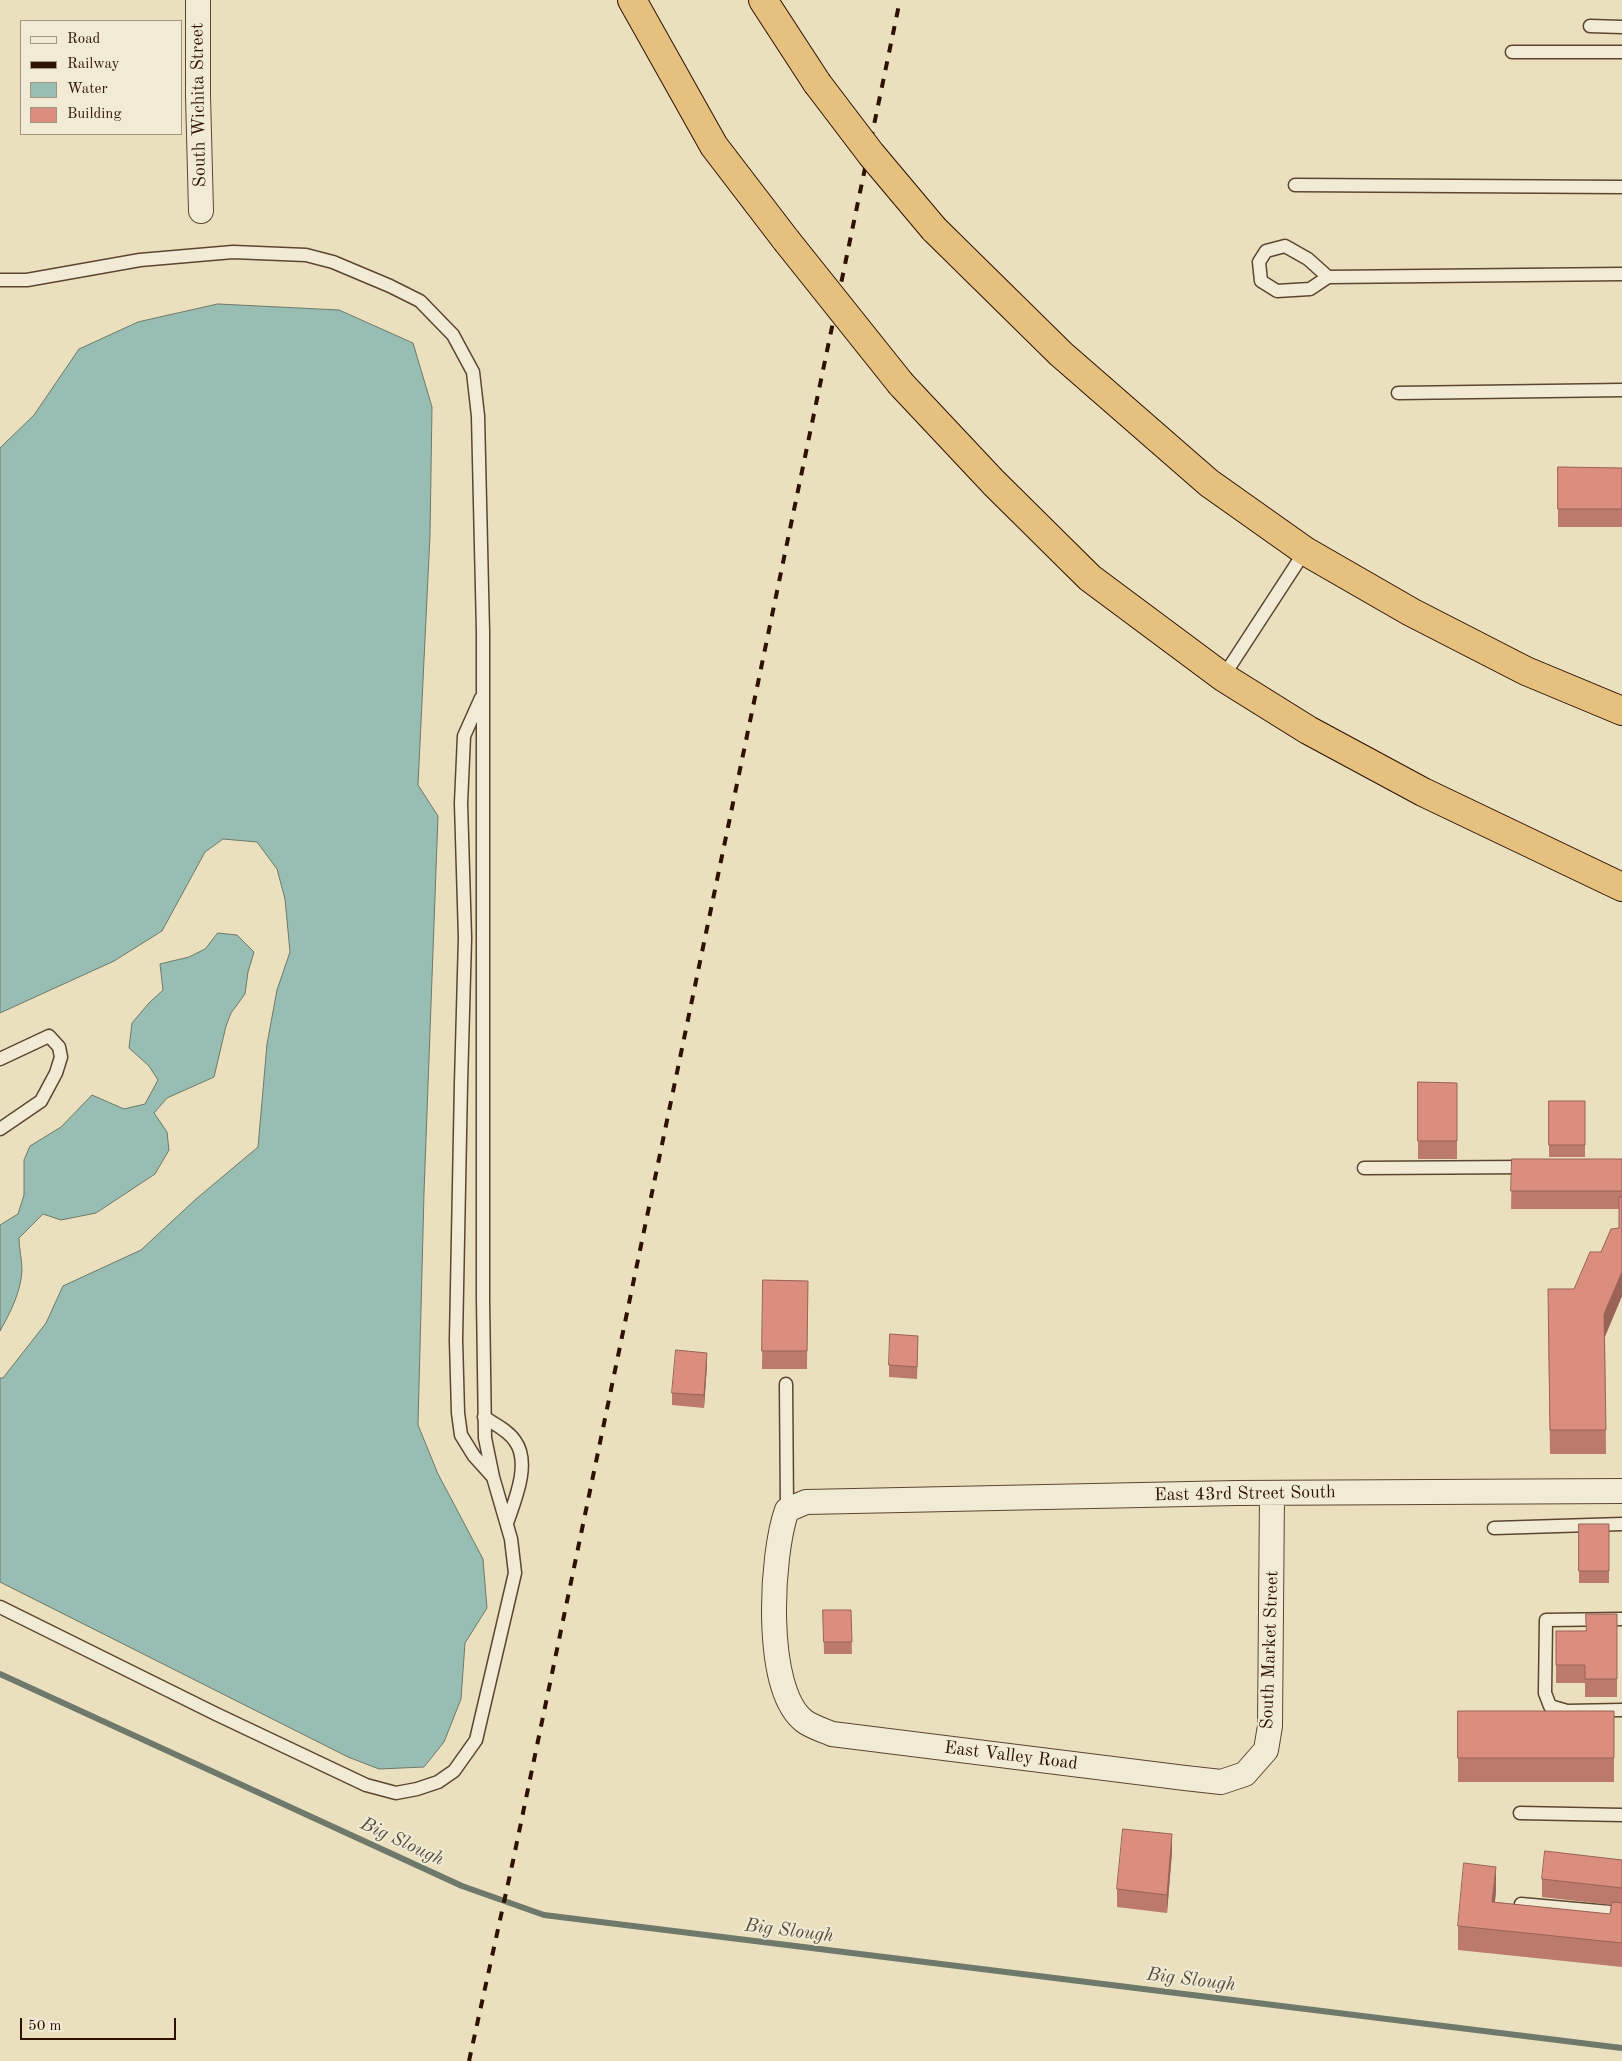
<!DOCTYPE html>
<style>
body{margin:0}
#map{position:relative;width:1622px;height:2061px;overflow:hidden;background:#eae0be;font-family:"Old Standard TT",serif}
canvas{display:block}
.legend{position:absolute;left:20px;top:20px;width:162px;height:115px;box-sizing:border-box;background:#f1ebd5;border:1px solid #a39480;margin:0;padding:6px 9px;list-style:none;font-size:15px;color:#2e1101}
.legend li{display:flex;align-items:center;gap:10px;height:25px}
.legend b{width:25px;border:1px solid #a39480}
.scale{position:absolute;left:20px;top:2018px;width:156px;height:22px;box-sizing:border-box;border:2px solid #2e1101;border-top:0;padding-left:6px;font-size:15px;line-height:18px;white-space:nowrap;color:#2e1101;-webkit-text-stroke:4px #f1ebd5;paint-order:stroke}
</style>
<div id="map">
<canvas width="1622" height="2061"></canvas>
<ul class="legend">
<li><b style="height:6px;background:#f1ebd5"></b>Road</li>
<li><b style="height:6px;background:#2e1101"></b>Railway</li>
<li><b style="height:14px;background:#98bdb2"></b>Water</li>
<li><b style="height:14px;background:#db8e7d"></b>Building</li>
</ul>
<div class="scale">50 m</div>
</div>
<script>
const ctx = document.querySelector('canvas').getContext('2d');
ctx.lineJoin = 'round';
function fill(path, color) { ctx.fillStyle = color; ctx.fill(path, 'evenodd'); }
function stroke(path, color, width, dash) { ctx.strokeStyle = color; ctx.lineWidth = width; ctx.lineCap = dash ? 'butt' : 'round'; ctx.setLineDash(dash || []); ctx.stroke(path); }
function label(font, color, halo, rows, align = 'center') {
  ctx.font = font + ' "Old Standard TT",serif'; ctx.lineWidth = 4; ctx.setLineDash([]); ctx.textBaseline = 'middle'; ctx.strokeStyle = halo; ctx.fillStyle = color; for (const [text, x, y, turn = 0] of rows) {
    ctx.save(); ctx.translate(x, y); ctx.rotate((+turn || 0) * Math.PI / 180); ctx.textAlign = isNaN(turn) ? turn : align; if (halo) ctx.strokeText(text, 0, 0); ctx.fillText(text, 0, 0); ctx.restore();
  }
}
const water = new Path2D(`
 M 218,304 L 339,310 L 413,343 L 432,407 L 430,535 L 418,785 L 438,816 L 424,1193 L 418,1425 L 438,1474 L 483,1559 L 487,1608 L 465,1643 L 461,1699 L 444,1742 L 424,1767 L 379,1769 L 348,1757 L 0,1582 L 0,1378 L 3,1378 L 46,1323 L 63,1286 L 141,1250 L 196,1199 L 258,1147 L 267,1044 L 277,990 L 290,952 L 285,899 L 277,869 L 257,842 L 223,839 L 205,852 L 162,931 L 114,961 L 0,1013 L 0,448 L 34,415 L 79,349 L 138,322 Z
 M 218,933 L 237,935 L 254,952 L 248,972 L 245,994 L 231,1013 L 226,1026 L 214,1077 L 167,1098 L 154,1113 L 167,1132 L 169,1150 L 155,1174 L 96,1213 L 61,1220 L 43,1214 L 19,1238 C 19,1249 22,1260 22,1270 C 21,1292 10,1313 0,1331 L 0,1225 L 18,1214 L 24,1195 L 24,1160 L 30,1146 L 61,1127 L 92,1095 L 124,1109 L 145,1104 L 158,1080 L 149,1066 L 129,1048 L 132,1023 L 149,1003 L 163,990 L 160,964 L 189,957 L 205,949 Z`);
fill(water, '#98bdb2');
stroke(water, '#6e786b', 1);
stroke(new Path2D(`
 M 0,1674 L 462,1886 L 544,1915 L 1622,2048`), '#6e786b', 6);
const service = new Path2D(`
 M 1590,26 L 1622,27
 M 1512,52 L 1622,52
 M 1295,185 L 1622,187
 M 1328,277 L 1308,259 L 1285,246 L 1266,251 L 1259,262 L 1261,281 L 1277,291 L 1310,289 L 1328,277 L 1622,274
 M 0,280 L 27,280 L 140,260 L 233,252 L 306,255 L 333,262 L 390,286 L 420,301 L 453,335 L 473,372 L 478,416 L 483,632 L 483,1299 L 485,1438 L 493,1477 L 511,1539 L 515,1573 L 476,1740 L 454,1771 L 438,1782 L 417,1789 L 396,1793 L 366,1785 L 216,1714 L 0,1607
 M 1398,393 L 1622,390
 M 1223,677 L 1305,551
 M 481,698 L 464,736 L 461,803 L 465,938 L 461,1083 L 456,1340 L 458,1413 L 461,1435 L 474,1456 L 492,1476
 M 0,1059 L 49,1036 L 59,1047 L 61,1057 L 56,1073 L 41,1101 L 0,1129
 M 1364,1168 L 1529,1167
 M 786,1384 L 787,1510
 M 484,1417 C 494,1424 508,1430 515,1441 C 531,1463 515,1500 507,1523
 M 1494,1528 L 1622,1524
 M 1622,1619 L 1546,1620 L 1545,1693 L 1550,1706 L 1567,1711 L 1622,1710
 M 1520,1813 L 1622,1815
 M 1521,1904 L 1622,1913`);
const minor = new Path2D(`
 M 198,0 L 198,96 L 201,211
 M 1272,1493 L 1270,1726 L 1266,1750 L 1245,1774 L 1221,1782 L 1185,1778 L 832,1734 C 823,1730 812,1727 804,1721 C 763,1689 771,1554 787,1510 L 806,1502 L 1237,1493 L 1622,1491`);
const motorway = new Path2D(`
 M 632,0 L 714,146 L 786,240
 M 763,0 L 817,83
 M 934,229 L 1061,354 L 1209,483 L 1305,551 L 1411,612 L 1526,671 L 1622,711
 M 901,384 L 994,483 L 1090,578 L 1223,677 L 1308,730 L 1423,792 L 1622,887`);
stroke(service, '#5d4530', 15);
stroke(minor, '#5d4530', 26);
stroke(motorway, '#2e1101', 30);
stroke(service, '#f1ebd5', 12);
stroke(minor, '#f1ebd5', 24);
stroke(motorway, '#e5c07f', 28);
stroke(new Path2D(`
 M 469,2061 L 513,1861 L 900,0`), '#2e1101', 4, [9, 9]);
const motorwayBridge = new Path2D(`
 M 817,83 L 871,154 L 934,229
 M 786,240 L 901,384`);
stroke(motorwayBridge, '#2e1101', 30, []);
stroke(motorwayBridge, '#e5c07f', 28);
fill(new Path2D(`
 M 1558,467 L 1622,468 L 1622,527 L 1558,527 Z
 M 1418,1082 L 1457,1083 L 1457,1159 L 1418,1159 Z
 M 1549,1101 L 1585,1101 L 1585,1157 L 1549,1157 Z
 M 1512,1159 L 1622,1159 L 1622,1296 L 1605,1337 L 1606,1454 L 1550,1454 L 1548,1313 L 1574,1289 L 1619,1228 L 1619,1209 L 1511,1209 Z
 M 763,1280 L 808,1281 L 807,1369 L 762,1369 Z
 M 918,1348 L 917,1379 L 889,1377 L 889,1365 Z
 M 707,1365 L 704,1408 L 672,1405 L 672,1393 Z
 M 1579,1524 L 1609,1524 L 1609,1583 L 1579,1583 Z
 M 823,1610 L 851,1610 L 852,1654 L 824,1654 Z
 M 1617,1614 L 1617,1697 L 1585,1697 L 1585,1683 L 1556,1683 L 1556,1631 L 1586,1631 Z
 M 1458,1711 L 1614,1711 L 1614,1782 L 1458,1782 Z
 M 1172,1852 L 1167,1913 L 1117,1907 L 1117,1889 Z
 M 1622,1860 L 1622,1967 L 1458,1950 L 1458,1926 L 1496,1891 L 1495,1902 L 1610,1914 L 1611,1905 L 1542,1897 L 1542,1879 Z`), '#bc7a6c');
fill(new Path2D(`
 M 1622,1272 L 1622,1296 L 1604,1338 L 1604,1314 Z
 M 707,1353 L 707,1365 L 704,1408 L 704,1395 Z
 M 1172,1834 L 1172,1852 L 1167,1913 L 1167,1895 Z
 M 1496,1867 L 1496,1891 L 1492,1926 L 1492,1902 Z`), '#996358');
const building = new Path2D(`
 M 1558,467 L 1622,468 L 1622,509 L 1558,509 Z
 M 1418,1082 L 1457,1083 L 1457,1141 L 1418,1141 Z
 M 1549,1101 L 1585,1101 L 1585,1145 L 1549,1145 Z
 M 1512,1159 L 1622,1159 L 1622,1191 L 1511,1191 Z
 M 1622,1197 L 1622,1272 L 1604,1314 L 1606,1430 L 1550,1430 L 1548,1289 L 1574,1289 L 1590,1252 L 1601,1252 L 1611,1229 L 1619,1228 L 1619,1198 Z
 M 763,1280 L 808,1281 L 807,1351 L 762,1351 Z
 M 890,1334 L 918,1336 L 917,1367 L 889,1365 Z
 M 676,1350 L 707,1353 L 704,1395 L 672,1393 Z
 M 1579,1524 L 1609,1524 L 1609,1571 L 1579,1571 Z
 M 823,1610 L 851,1610 L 852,1642 L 824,1642 Z
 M 1586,1614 L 1617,1614 L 1617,1679 L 1585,1679 L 1585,1665 L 1556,1665 L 1556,1631 L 1586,1631 Z
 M 1458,1711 L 1614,1711 L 1614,1758 L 1458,1758 Z
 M 1123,1829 L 1172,1834 L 1167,1895 L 1117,1889 Z
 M 1545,1851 L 1622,1860 L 1622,1888 L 1542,1879 Z
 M 1464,1863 L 1496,1867 L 1492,1902 L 1610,1914 L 1612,1902 L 1622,1903 L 1622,1943 L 1458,1926 Z`);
fill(building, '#db8e7d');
stroke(building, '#996358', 1);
label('18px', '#2e1101', '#f1ebd5', [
 ["South Wichita Street",199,105,-91],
 ["East 43rd Street South",1245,1494,-1],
 ["South Market Street",1270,1650,-88],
 ["East Valley Road",1011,1756,7]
]);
label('italic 19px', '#534d3f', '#f1ebd5', [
 ["Big Slough",402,1842,25],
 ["Big Slough",789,1931,7],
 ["Big Slough",1191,1980,7]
]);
</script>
